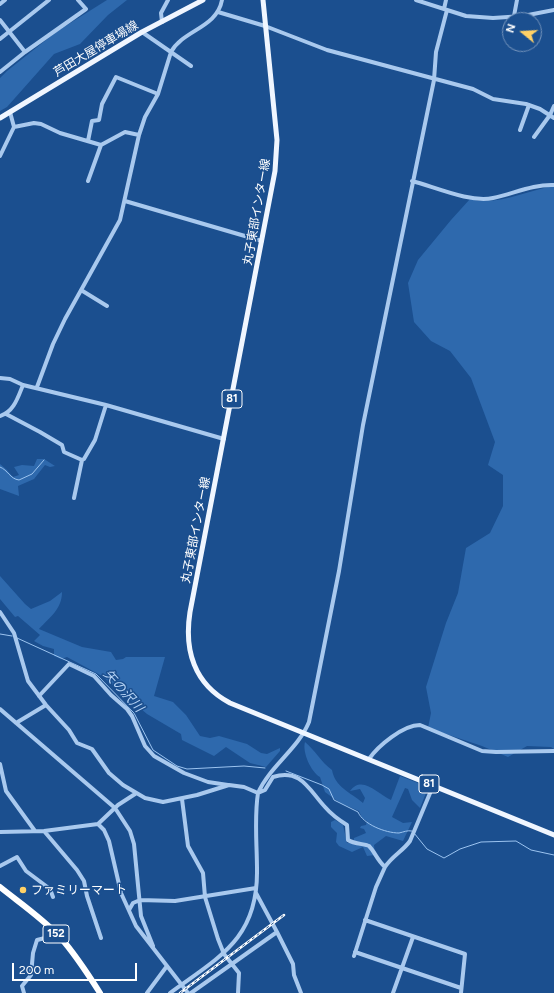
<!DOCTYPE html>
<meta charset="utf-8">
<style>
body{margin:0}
#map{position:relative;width:554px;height:993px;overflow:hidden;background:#1b4f8f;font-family:Figtree,sans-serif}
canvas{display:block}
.north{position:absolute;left:502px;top:12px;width:40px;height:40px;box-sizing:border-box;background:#1b4f8f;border:1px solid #7695bc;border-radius:50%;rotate:288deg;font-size:11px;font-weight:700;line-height:16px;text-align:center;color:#fff}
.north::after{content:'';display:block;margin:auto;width:14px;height:18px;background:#ffd166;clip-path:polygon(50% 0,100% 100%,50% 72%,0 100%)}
.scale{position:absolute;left:12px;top:963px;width:125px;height:18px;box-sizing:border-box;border:2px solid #fff;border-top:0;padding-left:5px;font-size:12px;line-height:14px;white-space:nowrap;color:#fff;-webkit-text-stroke:3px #1b4f8f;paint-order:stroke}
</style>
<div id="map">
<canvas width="554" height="993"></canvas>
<div class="north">N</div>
<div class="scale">200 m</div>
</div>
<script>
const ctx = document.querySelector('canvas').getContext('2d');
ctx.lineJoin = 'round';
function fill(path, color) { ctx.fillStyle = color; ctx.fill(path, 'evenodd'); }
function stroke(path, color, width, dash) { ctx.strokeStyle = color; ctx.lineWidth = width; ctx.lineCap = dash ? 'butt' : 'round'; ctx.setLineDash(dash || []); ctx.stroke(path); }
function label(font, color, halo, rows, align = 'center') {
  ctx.font = font + ' Figtree,"Noto Sans JP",sans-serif'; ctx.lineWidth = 3; ctx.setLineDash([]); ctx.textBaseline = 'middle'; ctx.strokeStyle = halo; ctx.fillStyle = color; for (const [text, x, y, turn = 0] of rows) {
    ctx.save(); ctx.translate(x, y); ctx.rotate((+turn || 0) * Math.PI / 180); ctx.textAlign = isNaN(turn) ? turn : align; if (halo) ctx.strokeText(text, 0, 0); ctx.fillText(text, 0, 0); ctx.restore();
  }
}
fill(new Path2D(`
 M 107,0 L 127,0 L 108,15 L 80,44 L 54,54 L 7,107 L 0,111 L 0,78 L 7,71 L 56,32 Z
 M 554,186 L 554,749 L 551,747 L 527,746 L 508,757 L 482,746 L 428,728 L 431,713 L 426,687 L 446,623 L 458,593 L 466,548 L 490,533 L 503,506 L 503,475 L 488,465 L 495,442 L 471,378 L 450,351 L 431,341 L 414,322 L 408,283 L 418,260 L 451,220 L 470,199 C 495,207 528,190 554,186 Z
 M 37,459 L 44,459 L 55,466 L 50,467 L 45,465 L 34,479 L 18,486 L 19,496 L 0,489 L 0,464 L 7,470 L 13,477 L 19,475 L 14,467 L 22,465 L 34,466 Z
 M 0,576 L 25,604 L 31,609 L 50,601 L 62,592 C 62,609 50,617 39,629 L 82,647 L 111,652 L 116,660 L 123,659 L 126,657 L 165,657 L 154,696 L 173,702 L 186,715 L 200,736 L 210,738 L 219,736 L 247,744 L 261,753 L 267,754 L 280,748 L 280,751 L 266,767 L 250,763 L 226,747 L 214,756 L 182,740 L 181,734 L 147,714 L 102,676 L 67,657 L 61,659 L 54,656 L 54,649 L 43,646 L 34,641 L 40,635 L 18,616 L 15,617 L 0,599 Z
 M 305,742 C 315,750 321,762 332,770 C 335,787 350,792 363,803 L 365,798 L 360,789 L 350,791 C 362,774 379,795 391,800 L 400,776 L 423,785 L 426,793 L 420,808 L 412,800 L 408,789 L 405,788 L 392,817 L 403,823 L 412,822 L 403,841 L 386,836 L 374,845 L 375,855 L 367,856 L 363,847 L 352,852 L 339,846 L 336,842 L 337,833 L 331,827 L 331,822 L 335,820 L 343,825 L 347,843 L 353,843 L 354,838 L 366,833 L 364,829 L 360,828 L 361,826 L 366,825 L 367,821 L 362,818 L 359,811 L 340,803 L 325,792 L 320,777 C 311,772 302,752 305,742 Z`), '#2e69ad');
stroke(new Path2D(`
 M 0,467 C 8,470 10,479 19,480 L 32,474 L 44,460
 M 0,634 L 12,636
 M 17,638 L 96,674 L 134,713 L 153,750 L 177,766 L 187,769 L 244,766 L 265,768
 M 286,771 L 322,785 L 329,789 L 334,800 L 358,812 C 363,824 385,833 399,833 C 404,832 407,830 412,831
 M 414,833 L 427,849 L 444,858 L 460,849 L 481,842 L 516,841 L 531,850 L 554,855`), '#9cc4f0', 1);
stroke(new Path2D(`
 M 416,0 L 466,16 L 493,18 L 523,16 L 554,10
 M 0,4 L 5,0
 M 444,9 L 446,0
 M 218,12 L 265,26 L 327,50 L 473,89 L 493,99 L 526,104 L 540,109 L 554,118
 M 514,16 L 517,0
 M 0,20 L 25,52 L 86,9 L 78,0
 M 162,22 L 161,13 L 168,0
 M 142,32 L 191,66
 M 0,39 L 49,0
 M 0,72 L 25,52
 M 14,127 L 34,123 L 41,124 L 60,133 L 101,145 L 88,181
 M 520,130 L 529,105
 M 534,137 L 550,115 L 554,106
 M 88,141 L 92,121 L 99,120 L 102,104 L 116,77 L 158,94
 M 101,145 L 125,132 L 139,135
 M 0,156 L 14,127 L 10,112
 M 412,181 C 435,187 470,203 493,198 C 513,194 533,184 554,185
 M 125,201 L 262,241
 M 81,290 L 107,306
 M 0,378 L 10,379 L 23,385 L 106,405 L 224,439
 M 37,387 L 53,344 L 65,319 L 120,220 L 139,135 L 145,117 L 158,94 L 171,52 C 183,30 217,28 222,0
 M 6,414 L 40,432 L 62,445 L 64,452 L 82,460
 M 0,416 C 14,412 18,397 23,385
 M 74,498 L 82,460 L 84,459 L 95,440 L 106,405
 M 0,612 L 14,633 L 28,681 L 46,705 L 69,730 L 77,743 L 92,749 L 109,773 L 123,785 L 145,798 L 163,802 L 197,795 L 229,785 L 244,787 L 258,793 L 265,790 L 273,777 C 301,768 309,790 325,807 C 331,814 339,820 347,825 L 348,840 C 354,844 366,844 369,846 C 375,852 377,860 385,867 L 376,887 L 354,956
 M 39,696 L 69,664 L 94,676 L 111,695 L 127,709 L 132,716 L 145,746 L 154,756 L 184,773 L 208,782 L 228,785
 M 0,709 L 115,808 L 130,831 L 134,844 L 141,916 L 153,946
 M 16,723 L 46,705
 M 369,759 C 378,746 403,725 420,725 L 482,751 L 496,752 L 554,751
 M 0,764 L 6,791 L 35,831
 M 182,799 L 188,846 L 203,873 L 205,897 L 218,939 L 224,954 L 239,973 L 238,993
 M 98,824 L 104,830 L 109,841 L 121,893 L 136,926 L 188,993
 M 44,831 L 77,870 L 84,881 L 87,896 L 101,938
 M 0,832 L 44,831 L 98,824 L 118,805 L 135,794
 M 0,866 L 17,857 L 26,871 L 50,889 L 53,897
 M 385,867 C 392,856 403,851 410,841 L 433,786
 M 256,893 L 277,932
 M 129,910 L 133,903 L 140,900 L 175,901 L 256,888
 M 365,920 L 465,954 L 461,993
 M 355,952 L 461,988
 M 24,993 L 22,986 L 31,975 L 33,953 L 37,940 L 45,938 L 53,931
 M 147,993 L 167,966
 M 170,993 C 219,957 258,939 257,870 C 257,844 254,818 258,793 C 270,766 298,749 309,722 L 339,571 L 363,425 L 434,80 L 436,52 L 447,10
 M 191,993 L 277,932 L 293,964 L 294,975 L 301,993
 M 393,993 L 413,937`), '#a9c9ee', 4);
stroke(new Path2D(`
 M 263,0 L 277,140 L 275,171 L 190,612 C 184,650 194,684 230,703 L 554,835
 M 0,118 L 142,32 L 203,0`), '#f0f6ff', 5);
stroke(new Path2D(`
 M 0,887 C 20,903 42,918 60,937 C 75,954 88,974 100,993`), '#fff', 6);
const rail = new Path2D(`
 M 180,993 L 284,915`);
stroke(rail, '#fff', 2.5);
stroke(rail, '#1b4f8f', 1, [3]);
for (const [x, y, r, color] of [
 [23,890,4,"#ffd166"]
]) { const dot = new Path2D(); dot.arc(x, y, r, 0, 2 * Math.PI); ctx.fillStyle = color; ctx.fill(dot); stroke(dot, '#1b4f8f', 1.5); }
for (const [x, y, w] of [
 [232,399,20],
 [429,784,20],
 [56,934,26]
]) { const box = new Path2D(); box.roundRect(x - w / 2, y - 9, w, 18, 3); ctx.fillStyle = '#1b4f8f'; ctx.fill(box); stroke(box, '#fff', 1); }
label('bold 11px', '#fff', null, [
 ["81",232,399],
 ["81",429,784],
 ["152",56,934]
]);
label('12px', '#fff', '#1b4f8f', [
 ["芦田大屋停車場線",96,49,-31],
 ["丸子東部インター線",257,212,-80],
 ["丸子東部インター線",196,530,-79]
]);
label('12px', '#fff', '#1b4f8f', [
 ["ファミリーマート",31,890]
], 'left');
label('italic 13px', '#b5d3f5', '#1b4f8f', [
 ["矢の沢川",123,691,48]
]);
</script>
